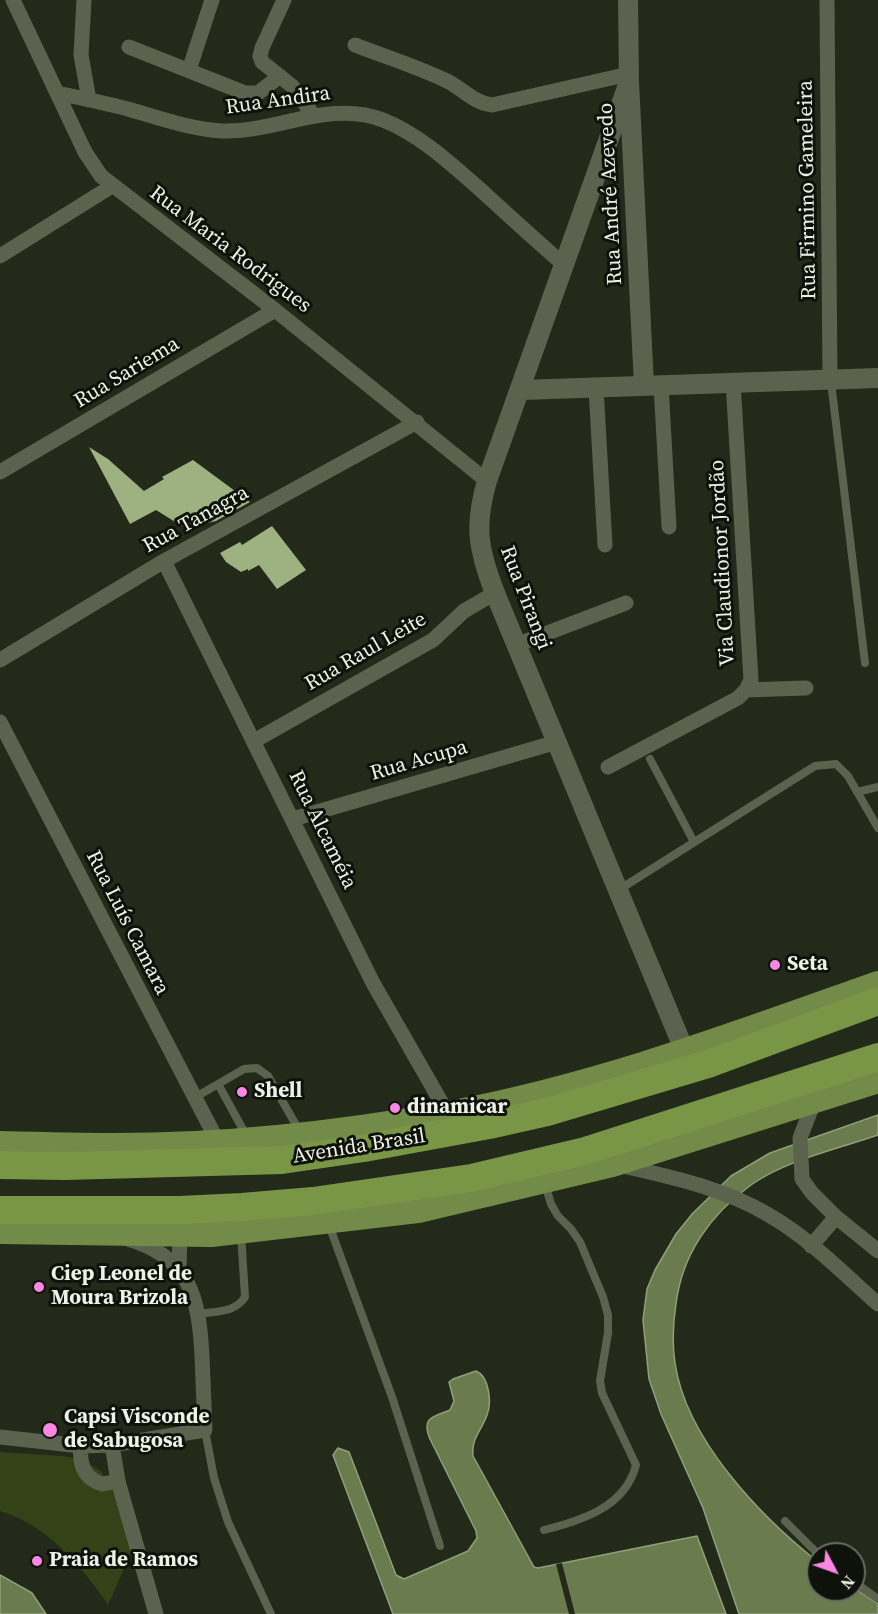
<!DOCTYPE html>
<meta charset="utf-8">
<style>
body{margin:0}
#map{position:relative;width:878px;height:1614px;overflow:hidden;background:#232a19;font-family:"Source Serif 4",serif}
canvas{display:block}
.north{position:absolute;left:806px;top:1542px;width:60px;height:60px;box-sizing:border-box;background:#0e120a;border:2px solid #676c62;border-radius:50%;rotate:131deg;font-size:16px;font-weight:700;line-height:24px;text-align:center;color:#edf2e6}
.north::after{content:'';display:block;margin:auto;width:21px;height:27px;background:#fc86e3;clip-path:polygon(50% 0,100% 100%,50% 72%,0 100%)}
</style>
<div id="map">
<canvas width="878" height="1614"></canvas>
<div class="north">N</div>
</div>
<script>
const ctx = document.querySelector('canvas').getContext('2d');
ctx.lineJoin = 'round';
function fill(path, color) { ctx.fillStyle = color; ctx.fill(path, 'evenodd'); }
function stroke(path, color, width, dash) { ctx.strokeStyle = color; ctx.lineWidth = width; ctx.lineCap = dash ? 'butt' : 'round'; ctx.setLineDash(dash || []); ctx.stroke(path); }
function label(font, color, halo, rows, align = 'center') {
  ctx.font = font + ' "Source Serif 4",serif'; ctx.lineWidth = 6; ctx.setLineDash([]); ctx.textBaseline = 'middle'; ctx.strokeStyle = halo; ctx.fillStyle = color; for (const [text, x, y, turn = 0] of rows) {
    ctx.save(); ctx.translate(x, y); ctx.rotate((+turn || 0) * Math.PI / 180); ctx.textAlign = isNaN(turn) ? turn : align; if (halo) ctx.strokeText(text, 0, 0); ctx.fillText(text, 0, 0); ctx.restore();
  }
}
fill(new Path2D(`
 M 0,1452 L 63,1456 L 82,1460 L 101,1471 L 116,1497 L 131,1553 L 108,1605 C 82,1566 47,1525 0,1511 Z`), '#334217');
const water = new Path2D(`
 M 878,1115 L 878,1135 C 838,1149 786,1160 751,1185 C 711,1214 682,1254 676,1304 C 673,1323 672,1343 675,1363 C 686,1439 760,1516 818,1562 L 818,1590 L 854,1590 L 854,1588 L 878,1604 L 878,1614 L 739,1614 L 703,1508 L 661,1414 L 649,1379 L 643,1320 L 647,1289 L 655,1270 L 676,1234 L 693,1213 L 731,1176 L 770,1153 Z
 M 476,1371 C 489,1376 492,1402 487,1415 C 482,1430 471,1438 473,1456 L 534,1567 L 538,1568 L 697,1536 L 726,1614 L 393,1614 L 333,1455 L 338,1448 L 349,1452 L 396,1575 L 404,1579 L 468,1551 L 477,1538 L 476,1531 L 430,1439 C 421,1417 433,1417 450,1410 L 454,1401 L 449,1382 L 453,1379 Z
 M 0,1575 L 32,1593 L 46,1614 L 0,1614 Z`);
fill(water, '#6a7b4d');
stroke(water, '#919f7b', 1.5);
fill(new Path2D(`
 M 562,1563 L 575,1614 L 569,1614 L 556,1564 Z`), '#232a19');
fill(new Path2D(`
 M 89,447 L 108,459 L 144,491 L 164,479 L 162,477 L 193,460 L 250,502 L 216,521 L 185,528 L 156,510 L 130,524 Z
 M 272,526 L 306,570 L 277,589 L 259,565 L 248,571 L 248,569 L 241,572 L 226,562 L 220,553 L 240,542 L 242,545 Z`), '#9eb181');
stroke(new Path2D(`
 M 831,382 L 865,663
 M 650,759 L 694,842
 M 857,792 L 878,787
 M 620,889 L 815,766 L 836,764 L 848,776 L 878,828
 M 218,1084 L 246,1135
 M 194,1098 L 244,1069 L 257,1068 L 268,1076 L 300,1132
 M 329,1225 L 392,1397 L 440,1546
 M 199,1314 C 216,1311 235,1313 245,1297 L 241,1233
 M 205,1430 L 214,1478 L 228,1522 L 271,1614
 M 785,1521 L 818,1554
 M 544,1530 C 581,1520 625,1508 636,1465 L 602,1393 L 600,1381 L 608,1333 L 608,1315 L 603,1297 L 580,1242 L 571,1229 L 558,1216 L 551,1204 L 545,1184
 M 854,1582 L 878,1599`), '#5b634f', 8);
stroke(new Path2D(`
 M 13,0 L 85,152 L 101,176 L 275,310 L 487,481
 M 84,0 L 81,55 L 89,100
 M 284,0 L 262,48 L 260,56 L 262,62 L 292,86 L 314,116
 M 827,0 L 830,380
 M 355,45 C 386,57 418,67 447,81 C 463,89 474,103 492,105 L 629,74
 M 129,47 L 245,93 L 258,93 L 280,76
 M 189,70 L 212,0
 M 57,93 C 81,98 105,103 128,109 C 159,118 190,129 222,131 C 276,133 329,99 383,120 C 421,135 453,166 483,192 C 510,217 537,241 564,265
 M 0,256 L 112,186
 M 661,385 L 669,527
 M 596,388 L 605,545
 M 0,472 L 275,310
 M 164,561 L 373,983 L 448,1114
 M 516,645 L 626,603
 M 0,660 L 164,561 L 417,422
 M 746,690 L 806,688
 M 0,722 L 218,1142
 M 254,741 L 433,640 L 464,611 L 495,593
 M 608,767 L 738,698 L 746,690 L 751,680 L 733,382
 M 293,819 L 557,742
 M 815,1099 L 800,1138 L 802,1179 L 812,1193 L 836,1217 L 878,1251
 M 619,1165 C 670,1177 721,1187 767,1214 C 808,1237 843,1273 878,1304
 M 811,1246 L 836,1217
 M 179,1268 L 180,1233
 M 0,1437 L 81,1446 L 112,1445 L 205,1430 C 204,1405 203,1381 202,1356 C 199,1298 190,1257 128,1239
 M 112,1445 L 118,1481 L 156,1614
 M 81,1446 C 79,1464 84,1478 102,1484 L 118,1481`), '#5b634f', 15);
stroke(new Path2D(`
 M 628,0 L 629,82 L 644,386
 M 629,82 L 487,481 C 474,526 478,549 495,593 L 685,1052
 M 521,390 L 878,378`), '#5b634f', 20);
stroke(new Path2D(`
 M 0,1144 C 38,1145 76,1146 114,1146 C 225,1146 338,1134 448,1114 C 596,1087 737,1034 878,984
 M 0,1231 L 211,1234 L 418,1210 L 612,1164 L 878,1080`), '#738b48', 26);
stroke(new Path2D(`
 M 0,1165 L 65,1166 L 282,1160 L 364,1148 L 489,1125 L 547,1112 L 711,1063 L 878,1001
 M 0,1210 L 180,1210 L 242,1207 L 313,1201 L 471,1178 L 585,1151 L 878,1057`), '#799546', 28);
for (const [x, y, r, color] of [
 [775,965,6,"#fc86e3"],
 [242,1092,6,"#fc86e3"],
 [395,1108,6,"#fc86e3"],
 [39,1287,6,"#fc86e3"],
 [50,1430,8,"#fc86e3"],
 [37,1561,6,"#fc86e3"]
]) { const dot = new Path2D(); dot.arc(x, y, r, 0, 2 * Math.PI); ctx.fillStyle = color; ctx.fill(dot); stroke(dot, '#0e120a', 2); }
label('21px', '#edf2e6', '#0e120a', [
 ["Rua Andira",278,101,-8],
 ["Rua Firmino Gameleira",808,190,-91],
 ["Rua André Azevedo",611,194,-93],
 ["Rua Maria Rodrigues",230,250,37],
 ["Rua Sariema",127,373,-31],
 ["Rua Tanagra",196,520,-29],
 ["Via Claudionor Jordão",723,563,-93],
 ["Rua Pirangi",525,598,69],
 ["Rua Raul Leite",366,652,-30],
 ["Rua Acupa",419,761,-16],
 ["Rua Alcaméia",322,830,64],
 ["Rua Luís Camara",127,923,63],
 ["Avenida Brasil",359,1147,-9]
]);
label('bold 21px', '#edf2e6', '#0e120a', [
 ["Seta",787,965],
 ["Shell",254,1092],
 ["dinamicar",407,1108],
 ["Ciep Leonel de",51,1275],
 ["Moura Brizola",51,1299],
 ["Capsi Visconde",64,1418],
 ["de Sabugosa",64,1442],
 ["Praia de Ramos",49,1561]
], 'left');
</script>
